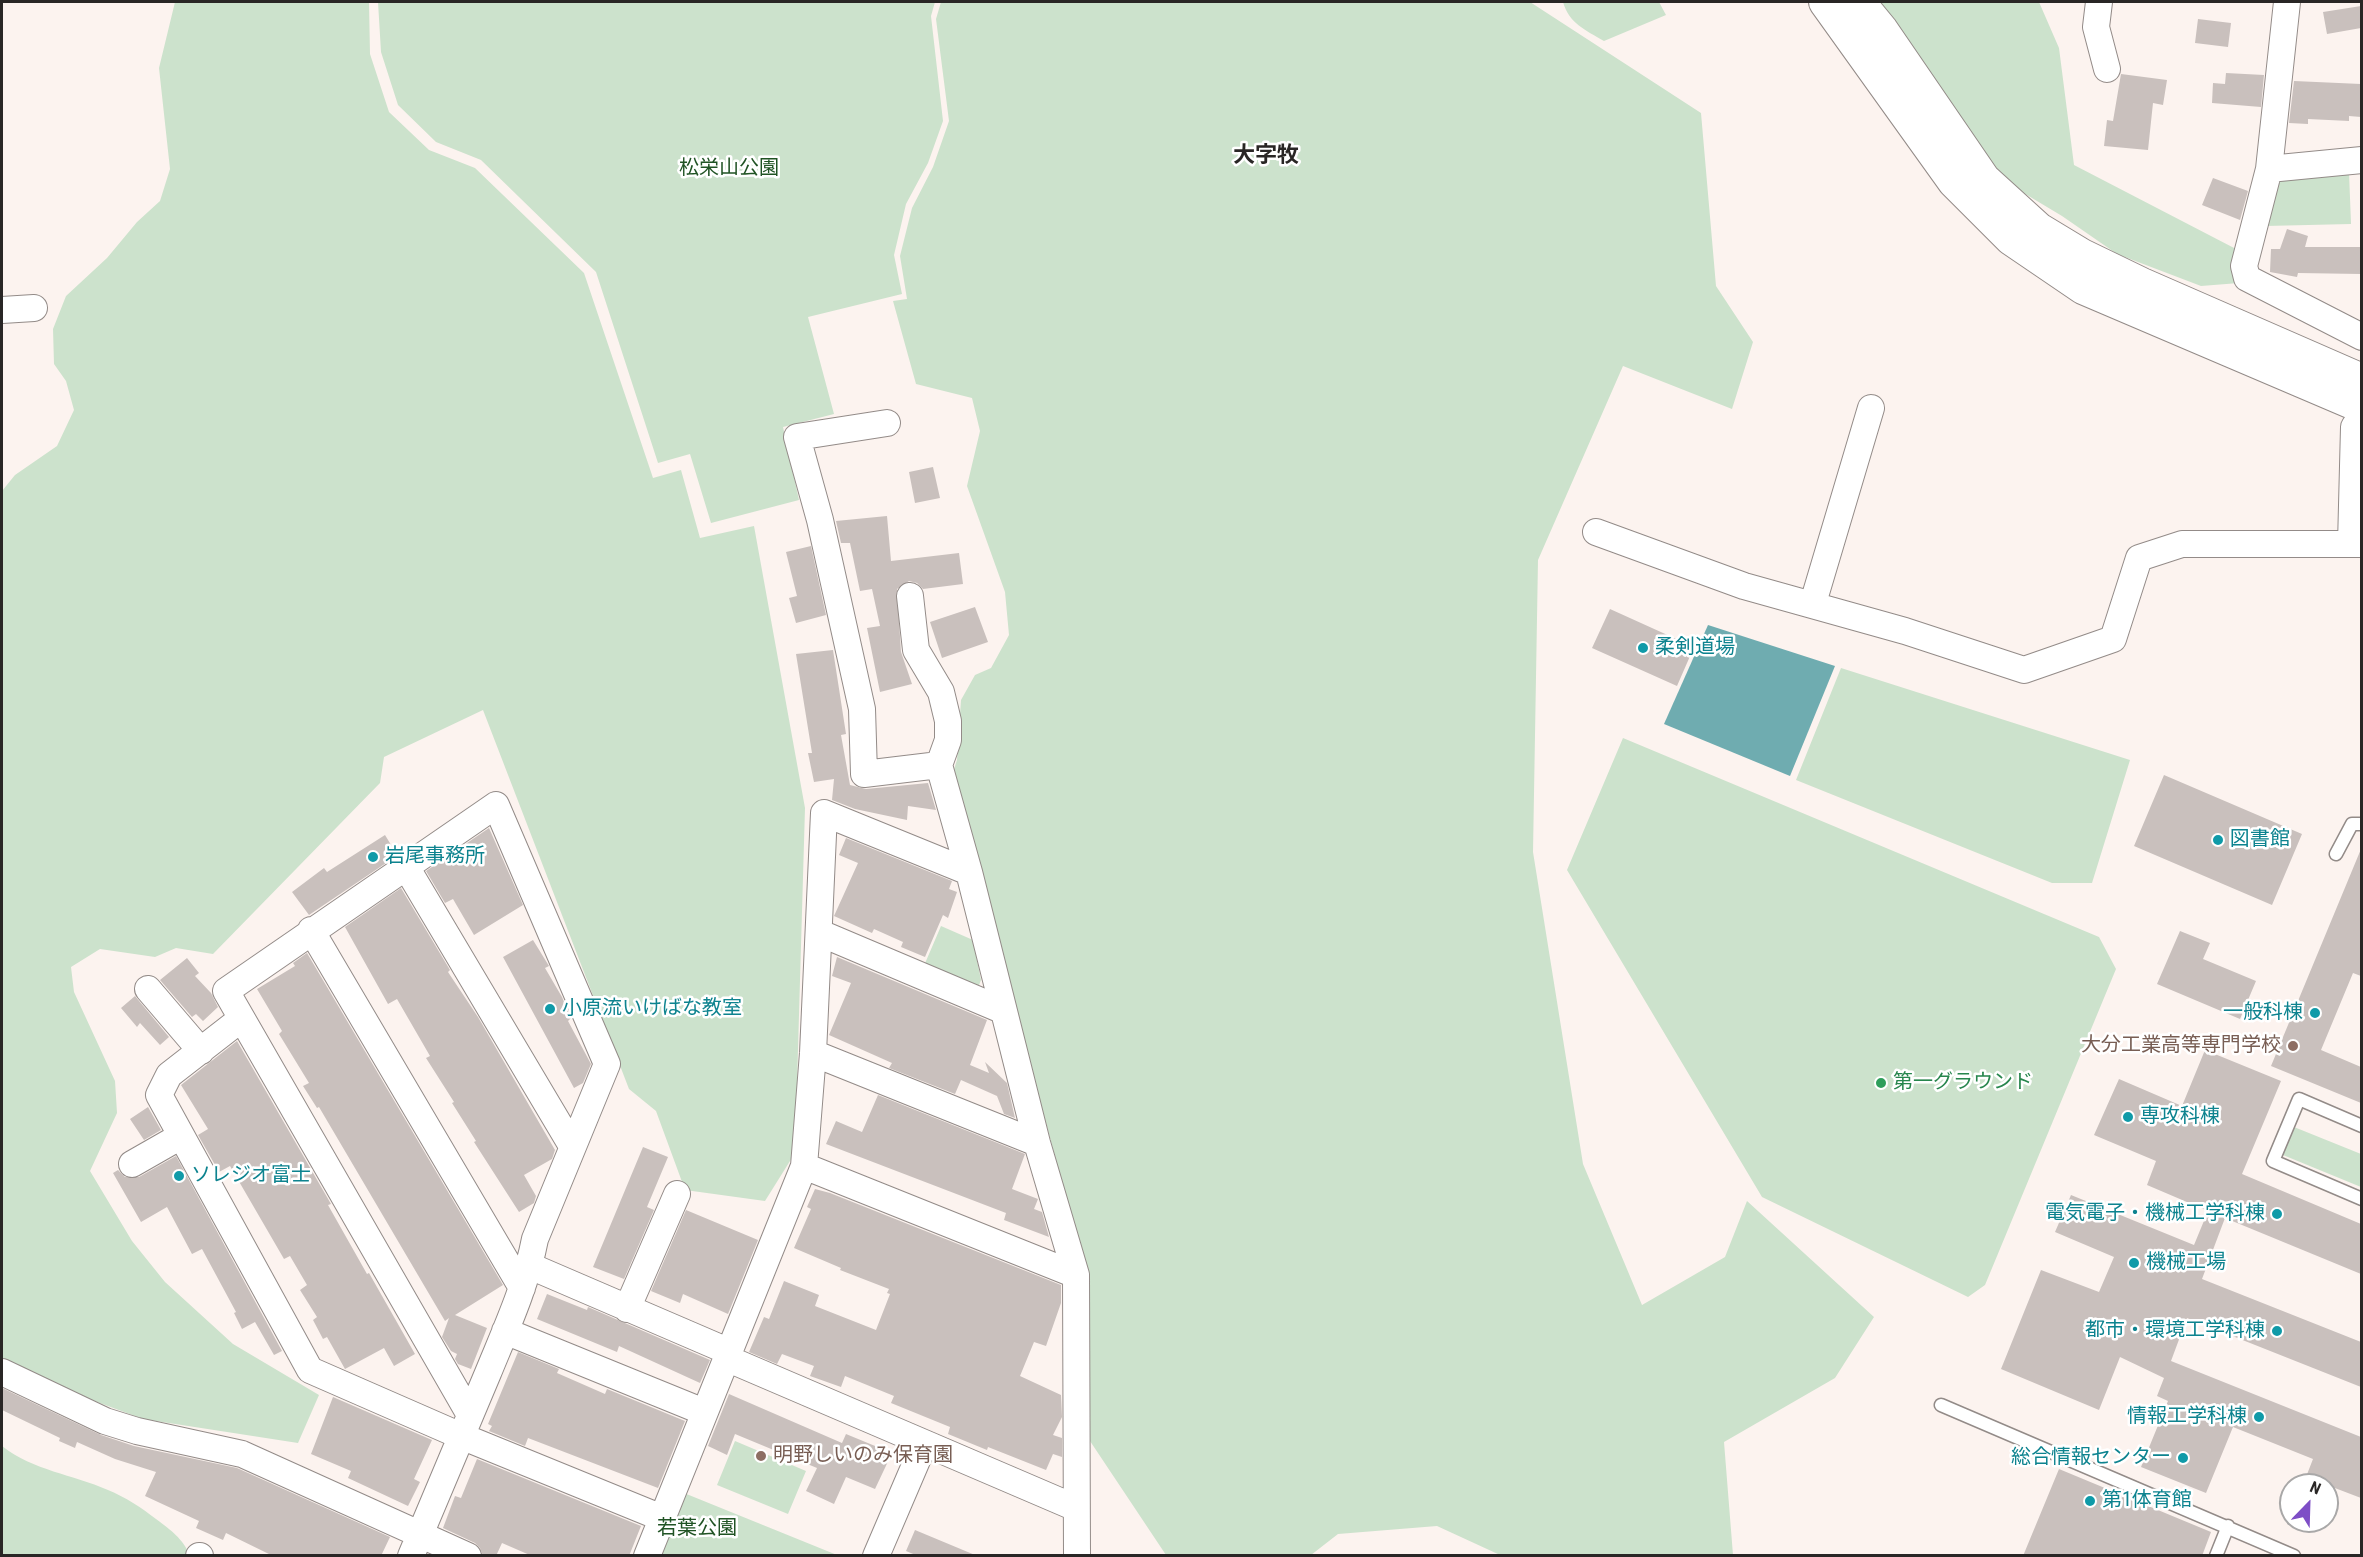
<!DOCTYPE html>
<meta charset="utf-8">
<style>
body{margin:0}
#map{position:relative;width:2363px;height:1557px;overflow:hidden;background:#fcf3ef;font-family:"Roboto Condensed",sans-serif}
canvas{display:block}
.frame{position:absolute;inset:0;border:3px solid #292625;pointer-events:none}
.north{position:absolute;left:2279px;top:1473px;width:60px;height:60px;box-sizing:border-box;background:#fff;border:2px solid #a9a8a8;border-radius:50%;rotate:23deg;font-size:16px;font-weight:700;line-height:24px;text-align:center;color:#292625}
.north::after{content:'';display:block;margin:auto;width:21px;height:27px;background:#7e4ec6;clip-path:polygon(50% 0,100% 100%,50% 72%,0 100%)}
</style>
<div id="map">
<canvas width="2363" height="1557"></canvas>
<div class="frame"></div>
<div class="north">N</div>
</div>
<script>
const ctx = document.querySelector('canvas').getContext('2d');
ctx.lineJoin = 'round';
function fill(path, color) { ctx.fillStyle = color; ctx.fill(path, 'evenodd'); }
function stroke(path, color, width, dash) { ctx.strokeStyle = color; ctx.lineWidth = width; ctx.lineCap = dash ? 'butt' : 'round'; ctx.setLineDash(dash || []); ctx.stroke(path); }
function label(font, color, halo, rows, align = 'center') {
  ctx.font = font + ' "Roboto Condensed","Noto Sans JP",sans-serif'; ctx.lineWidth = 5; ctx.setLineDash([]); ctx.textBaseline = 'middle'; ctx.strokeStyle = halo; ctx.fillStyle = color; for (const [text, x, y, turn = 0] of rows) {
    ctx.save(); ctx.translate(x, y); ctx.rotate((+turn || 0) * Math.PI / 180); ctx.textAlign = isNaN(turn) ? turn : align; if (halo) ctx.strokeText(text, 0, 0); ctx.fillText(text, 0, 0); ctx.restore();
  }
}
fill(new Path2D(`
 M 175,2 L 369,2 L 370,54 L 389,112 L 429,150 L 475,168 L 584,273 L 653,478 L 681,470 L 700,538 L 754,526 L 805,808 L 795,1153 L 765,1201 L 685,1190 L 656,1111 L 629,1089 L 483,710 L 384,757 L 380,783 L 213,954 L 176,948 L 155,957 L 100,949 L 71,967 L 74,992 L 115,1081 L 117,1113 L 90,1171 L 132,1241 L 165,1282 L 233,1344 L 319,1395 L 298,1443 L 143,1419 L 89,1399 L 2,1359 L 2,491 L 15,475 L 57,446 L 74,410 L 66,381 L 54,364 L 53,329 L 66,296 L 107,258 L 137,222 L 160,201 L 170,169 L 159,68 Z
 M 378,2 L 935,2 L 931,16 L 943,121 L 928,163 L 906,204 L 894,255 L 902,294 L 808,317 L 834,414 L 783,427 L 799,500 L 711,523 L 690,454 L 658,463 L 596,272 L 481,160 L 436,142 L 398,105 L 381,52 Z
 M 941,2 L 1530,2 L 1701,113 L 1716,286 L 1753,342 L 1732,409 L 1623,366 L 1538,560 L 1533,852 L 1583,1164 L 1642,1305 L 1725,1257 L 1747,1201 L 1874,1317 L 1835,1378 L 1724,1442 L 1733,1555 L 1500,1555 L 1437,1526 L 1338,1534 L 1311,1555 L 1166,1555 L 1088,1438 L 1086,1271 L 952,775 L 957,760 L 961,700 L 975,675 L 991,668 L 1009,635 L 1005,592 L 967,486 L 980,431 L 972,398 L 916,384 L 893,301 L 907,299 L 900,256 L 912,208 L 933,167 L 949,121 L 936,19 Z
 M 1563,2 L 1659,2 L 1666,15 L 1604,41 C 1585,30 1569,23 1563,2 Z
 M 1853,2 L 2039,2 L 2059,48 L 2074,165 L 2236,249 L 2239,283 L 2201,286 L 2117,254 L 2062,216 L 1977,165 Z
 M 2349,172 L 2351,224 L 2265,226 L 2275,181 Z
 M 1841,668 L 2130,760 L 2092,883 L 2052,883 L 1796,780 Z
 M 1623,738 L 2099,937 L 2116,969 L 1985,1285 L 1968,1297 L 1762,1197 L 1567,870 Z
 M 941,926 L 973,940 L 981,980 L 976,993 L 923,968 Z
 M 2294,1127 L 2361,1154 L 2361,1187 L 2283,1155 Z
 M 735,1441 L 806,1471 L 788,1514 L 717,1485 Z
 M 2,1446 C 34,1471 72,1474 108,1490 C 125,1497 142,1508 156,1519 C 173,1532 181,1537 190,1555 L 2,1555 Z
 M 684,1493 L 837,1555 L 657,1556 Z`), '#cce2cc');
fill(new Path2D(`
 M 1708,625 L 1835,666 L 1790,776 L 1664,724 Z`), '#6facb0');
fill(new Path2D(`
 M 2361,6 L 2361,28 L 2327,34 L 2323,12 Z
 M 2198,19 L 2231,23 L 2228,47 L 2195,43 Z
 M 2226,73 L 2264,75 L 2261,107 L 2212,103 L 2213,83 L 2225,84 Z
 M 2121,74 L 2167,80 L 2163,105 L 2153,103 L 2148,150 L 2104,146 L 2107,120 L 2113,121 Z
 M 2294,81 L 2361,84 L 2361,117 L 2349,116 L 2349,121 L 2308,119 L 2308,124 L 2289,123 Z
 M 2213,178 L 2248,191 L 2240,220 L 2202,205 Z
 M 2287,229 L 2308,236 L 2305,247 L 2361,247 L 2361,274 L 2298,273 L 2297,277 L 2270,272 L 2271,249 L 2280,249 Z
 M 933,467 L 940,498 L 915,503 L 909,472 Z
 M 887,516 L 891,561 L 959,553 L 963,584 L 923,589 L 917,583 L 909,581 L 897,589 L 901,652 L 912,684 L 880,692 L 867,628 L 880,626 L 872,589 L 860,591 L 850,543 L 841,543 L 836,521 Z
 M 811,546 L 826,615 L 796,623 L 789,598 L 797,596 L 786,552 Z
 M 975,607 L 988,642 L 942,658 L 930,622 Z
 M 1610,609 L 1694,647 L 1677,686 L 1592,648 Z
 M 833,650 L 846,734 L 841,735 L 850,785 L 866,789 L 928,783 L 936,810 L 908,806 L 907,820 L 855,809 L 832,800 L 834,779 L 814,782 L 808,753 L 812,753 L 796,654 Z
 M 2164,775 L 2302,834 L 2272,905 L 2134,846 Z
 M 489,828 L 523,905 L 474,935 L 453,899 L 445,903 L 426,871 Z
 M 385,835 L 396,853 L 392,859 L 309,915 L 292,892 L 324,868 L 327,872 Z
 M 846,838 L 952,881 L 949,889 L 957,892 L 948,918 L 943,915 L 925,957 L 901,947 L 903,942 L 874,929 L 872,933 L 834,916 L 858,863 L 839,855 Z
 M 2361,849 L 2361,976 L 2353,973 L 2321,1050 L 2361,1067 L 2361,1103 L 2271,1066 Z
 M 401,888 L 450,970 L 448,972 L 478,1017 L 555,1150 L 552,1159 L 524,1175 L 536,1196 L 534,1203 L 519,1212 L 474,1142 L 476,1141 L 452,1103 L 454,1102 L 426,1058 L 430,1056 L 397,999 L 388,1004 L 345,927 Z
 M 2180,931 L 2210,943 L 2203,959 L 2256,981 L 2240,1019 L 2157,984 Z
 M 533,940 L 549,966 L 545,968 L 562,997 L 571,1018 L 568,1021 L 591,1064 L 583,1083 L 574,1088 L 503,957 Z
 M 307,953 L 503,1285 L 455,1315 L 487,1328 L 471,1369 L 458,1364 L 455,1359 L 457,1354 L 451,1351 L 442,1337 L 449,1318 L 445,1321 L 319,1107 L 317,1108 L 303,1086 L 309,1083 L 279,1034 L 282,1031 L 257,989 L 295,966 L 293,963 Z
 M 837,957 L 987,1020 L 970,1065 L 989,1073 L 985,1062 L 1007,1083 L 1015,1118 L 1004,1114 L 997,1096 L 961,1080 L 955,1094 L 889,1068 L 892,1063 L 829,1035 L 851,983 L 832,976 Z
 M 187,958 L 199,973 L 195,976 L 211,993 L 218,1007 L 203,1021 L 196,1014 L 192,1017 L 160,980 Z
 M 135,996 L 169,1037 L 160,1045 L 140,1023 L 137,1027 L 121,1008 Z
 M 237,1041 L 331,1204 L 328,1205 L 367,1274 L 369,1273 L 415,1354 L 394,1366 L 384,1348 L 345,1369 L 327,1337 L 323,1339 L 313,1320 L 317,1317 L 300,1290 L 307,1285 L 290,1256 L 284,1259 L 230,1166 L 219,1172 L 198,1135 L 208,1129 L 181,1085 Z
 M 2205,1050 L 2281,1081 L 2242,1174 L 2361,1224 L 2361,1274 L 2225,1218 L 2202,1279 L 2361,1342 L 2361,1387 L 2187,1318 L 2171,1361 L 2361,1437 L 2361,1498 L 2306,1477 L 2313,1459 L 2233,1427 L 2206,1493 L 2141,1467 L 2168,1401 L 2157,1396 L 2164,1378 L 2120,1357 L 2099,1410 L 2001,1369 L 2041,1270 L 2099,1292 L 2114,1257 L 2055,1232 L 2071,1195 L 2194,1245 L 2208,1211 L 2147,1185 L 2156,1161 L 2094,1135 L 2119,1079 L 2182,1106 Z
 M 878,1095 L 1025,1154 L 1012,1189 L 1038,1199 L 1034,1209 L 1042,1212 L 1049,1237 L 1004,1220 L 1006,1213 L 826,1144 L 836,1121 L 862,1132 Z
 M 148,1107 L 161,1130 L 144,1140 L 130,1119 Z
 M 643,1147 L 668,1157 L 647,1207 L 654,1210 L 624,1279 L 593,1267 Z
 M 176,1156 L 282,1351 L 274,1355 L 255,1322 L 242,1329 L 234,1313 L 236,1312 L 202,1249 L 192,1254 L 167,1207 L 141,1222 L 113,1173 L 118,1170 L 125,1177 L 139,1177 Z
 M 815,1189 L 830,1193 L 1061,1285 L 1061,1303 L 1046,1346 L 1034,1342 L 1020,1376 L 1061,1395 L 1062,1417 L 1053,1435 L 1062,1438 L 1062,1457 L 1053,1454 L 1046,1470 L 988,1447 L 987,1450 L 948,1434 L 950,1427 L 891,1403 L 894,1396 L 845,1376 L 841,1387 L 810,1376 L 814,1366 L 782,1354 L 777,1364 L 749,1352 L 764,1317 L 769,1319 L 784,1281 L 819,1295 L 815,1306 L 876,1330 L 890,1294 L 887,1293 L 889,1289 L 840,1270 L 841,1268 L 794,1248 L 811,1209 L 807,1207 Z
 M 686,1210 L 758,1240 L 728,1314 L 683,1294 L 680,1303 L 651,1291 Z
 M 547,1294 L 587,1310 L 588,1307 L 710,1360 L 700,1383 L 619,1346 L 617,1352 L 537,1319 Z
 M 518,1352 L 559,1369 L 557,1373 L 605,1394 L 607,1389 L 685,1421 L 658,1488 L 528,1438 L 525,1446 L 489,1431 L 492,1426 L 488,1424 Z
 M 2,1388 L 101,1435 L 134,1446 L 237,1468 L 390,1537 L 381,1556 L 273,1556 L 226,1533 L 223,1540 L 196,1528 L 199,1521 L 145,1496 L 156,1472 L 115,1459 L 77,1442 L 75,1448 L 59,1441 L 60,1438 L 2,1410 Z
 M 729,1394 L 842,1443 L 846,1434 L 892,1453 L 875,1489 L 846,1477 L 834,1504 L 806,1491 L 817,1468 L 735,1434 L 727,1455 L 708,1446 Z
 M 333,1397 L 432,1440 L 414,1479 L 420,1482 L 408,1506 L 348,1478 L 351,1471 L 311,1454 Z
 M 477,1459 L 641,1526 L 629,1556 L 532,1556 L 502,1543 L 496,1556 L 483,1556 L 480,1548 L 475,1543 L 443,1528 L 455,1496 L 461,1498 Z
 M 2059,1469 L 2211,1532 L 2202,1556 L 2023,1556 Z
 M 915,1530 L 975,1555 L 918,1556 L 906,1551 Z`), '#c9c0bd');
const service = new Path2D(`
 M 2336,854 L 2352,824 L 2362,824
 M 2362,1126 L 2299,1099 L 2273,1161 L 2362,1199
 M 1941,1405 L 2294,1556
 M 2216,1556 L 2228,1526`);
const minor = new Path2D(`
 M 2099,2 L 2096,27 L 2107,69
 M 2362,160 L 2269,169 L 2244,266 L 2247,278 L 2362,337
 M 2269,169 L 2287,2
 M 2,310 L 34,308
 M 887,423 L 797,437 L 820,520 L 862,709 L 864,774 L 939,765 L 969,872
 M 1596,532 L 1744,586 L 1905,631 L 2024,670 L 2113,639 L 2139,558 L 2182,544 L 2362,544
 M 2351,544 L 2354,427 L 2362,415
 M 910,596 L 916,650 L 941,692 L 948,721 L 948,740 L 939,765
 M 1813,603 L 1871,408
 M 405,865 L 572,1146
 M 311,930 L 522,1288
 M 820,933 L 1002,1010
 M 148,989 L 201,1051
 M 241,1019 L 169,1075 L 159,1095 L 310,1370 L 461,1436 L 662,1518
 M 813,1053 L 1037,1143
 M 132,1164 L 181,1136
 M 804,1166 L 1076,1275
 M 530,1266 L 723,1349 L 726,1358 L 1076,1508
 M 627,1309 L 677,1194
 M 505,1331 L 704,1412
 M 2,1372 L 105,1421 L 137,1431 L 242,1454 L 468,1556
 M 199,1556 L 200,1556
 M 411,1556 C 437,1495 462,1434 488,1373 C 506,1329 526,1286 535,1239 L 607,1064 L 496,805 L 226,991 L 470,1415
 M 647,1556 L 804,1166 L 813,1053 L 824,813 L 969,872 L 1037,1143 L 1076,1275 L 1077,1556
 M 876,1556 L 924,1444`);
const tertiary = new Path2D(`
 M 1825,2 L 1954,182 L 2011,239 L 2083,288 L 2362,407
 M 1859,2 L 1882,30 L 1984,179 L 2039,229 L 2082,255 L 2142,284 L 2362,380`);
stroke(service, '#938b88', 15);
stroke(minor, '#938b88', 28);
stroke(tertiary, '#938b88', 34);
stroke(service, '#fff', 12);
stroke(minor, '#fff', 26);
stroke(tertiary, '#fff', 32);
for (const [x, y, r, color] of [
 [1643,648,6,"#0f9aa8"],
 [2218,840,6,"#0f9aa8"],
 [373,857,6,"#0f9aa8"],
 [550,1009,6,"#0f9aa8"],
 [2315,1013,6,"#0f9aa8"],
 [2293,1046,6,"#8d6e63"],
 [1881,1083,6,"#2e9e5b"],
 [2128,1117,6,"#0f9aa8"],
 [179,1176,6,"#0f9aa8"],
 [2277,1214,6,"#0f9aa8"],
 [2134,1263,6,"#0f9aa8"],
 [2277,1331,6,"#0f9aa8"],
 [2259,1417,6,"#0f9aa8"],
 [761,1456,6,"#8d6e63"],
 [2183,1458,6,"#0f9aa8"],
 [2090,1501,6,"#0f9aa8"]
]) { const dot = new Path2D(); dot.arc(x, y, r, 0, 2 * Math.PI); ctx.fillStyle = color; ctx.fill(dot); stroke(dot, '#fff', 2); }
label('20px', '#205324', '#fff', [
 ["松栄山公園",729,169],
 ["若葉公園",697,1529]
]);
label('20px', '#0d838f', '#fff', [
 ["柔剣道場",1655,648],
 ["図書館",2230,840],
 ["岩尾事務所",385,857],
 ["小原流いけばな教室",562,1009],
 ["一般科棟",2303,1013,"right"],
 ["専攻科棟",2140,1117],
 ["ソレジオ富士",191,1176],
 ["電気電子・機械工学科棟",2265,1214,"right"],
 ["機械工場",2146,1263],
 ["都市・環境工学科棟",2265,1331,"right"],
 ["情報工学科棟",2247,1417,"right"],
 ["総合情報センター",2171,1458,"right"],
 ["第1体育館",2102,1501]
], 'left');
label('20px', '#785e54', '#fff', [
 ["大分工業高等専門学校",2281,1046],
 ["明野しいのみ保育園",773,1456,"left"]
], 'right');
label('20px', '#27864d', '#fff', [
 ["第一グラウンド",1893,1083]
], 'left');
label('bold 22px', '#292625', '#fff', [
 ["大字牧",1266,156]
]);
</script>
